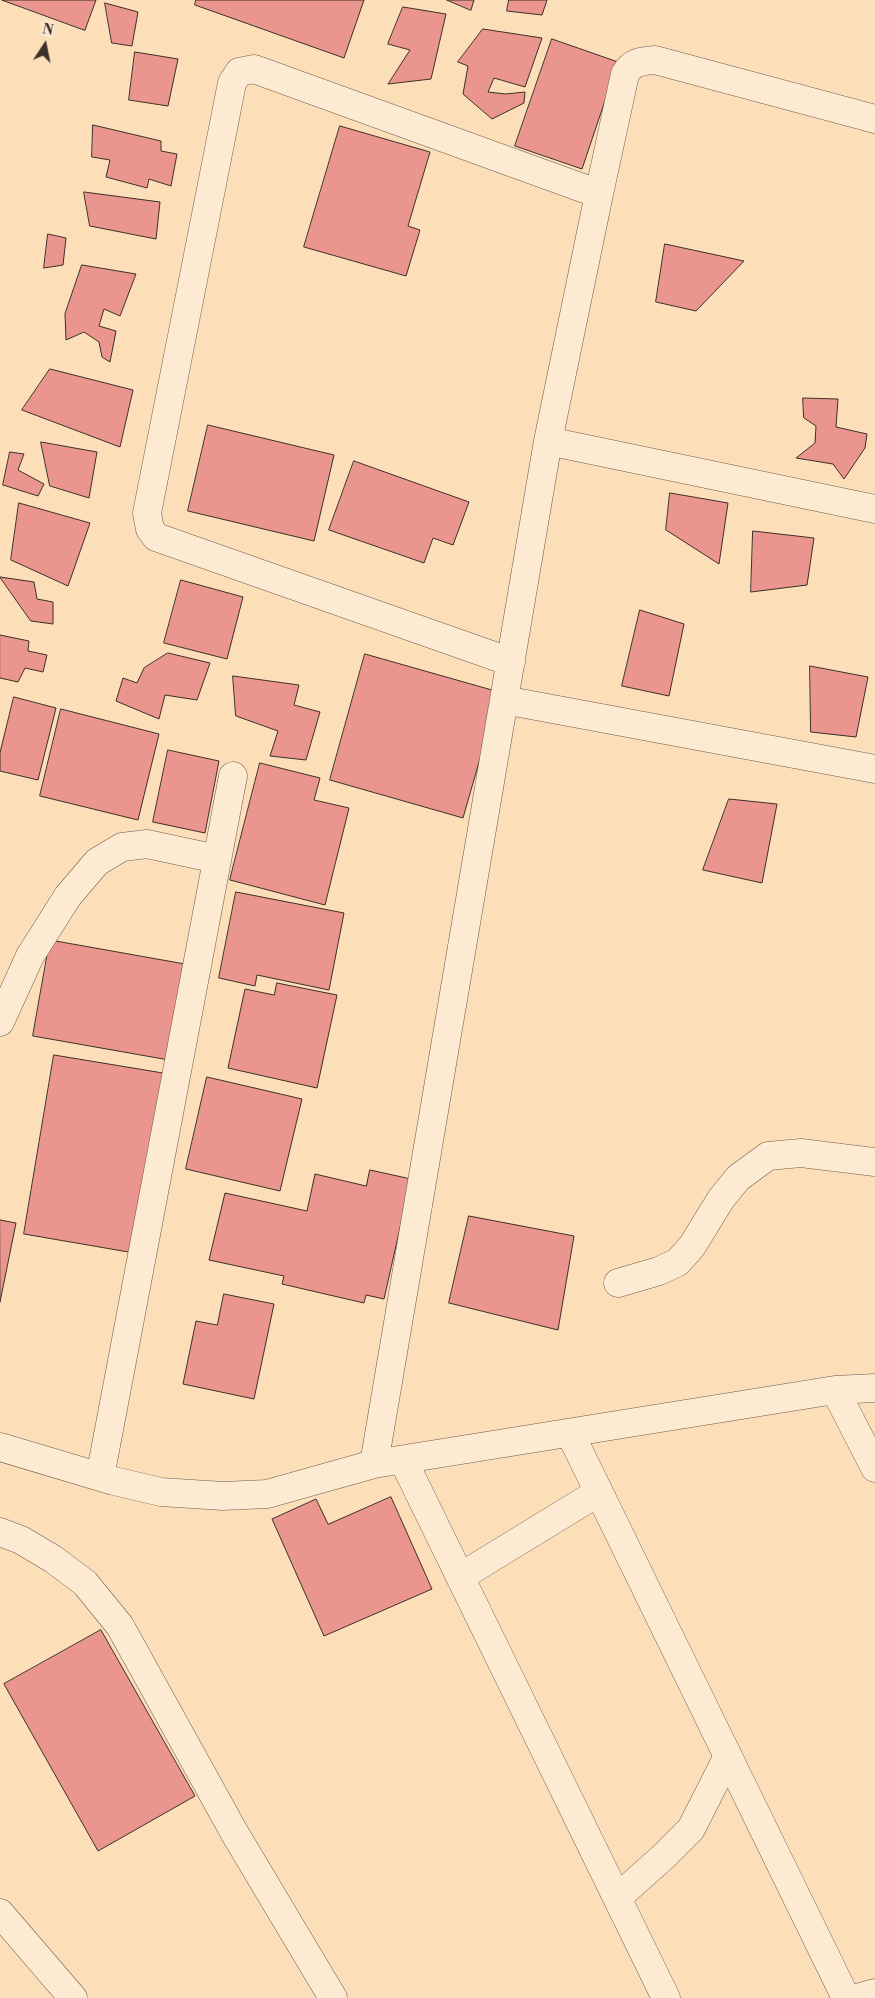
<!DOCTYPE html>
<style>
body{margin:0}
#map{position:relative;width:875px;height:1998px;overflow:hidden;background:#fcdfb9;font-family:"Libre Bodoni",serif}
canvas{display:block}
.north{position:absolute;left:20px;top:20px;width:50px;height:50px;-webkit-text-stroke:4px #fdead2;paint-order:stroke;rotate:11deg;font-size:14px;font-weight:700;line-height:20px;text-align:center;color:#3d2f29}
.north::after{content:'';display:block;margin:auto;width:18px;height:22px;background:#3d2f29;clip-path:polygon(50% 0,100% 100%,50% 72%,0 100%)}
</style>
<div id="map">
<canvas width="875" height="1998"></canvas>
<div class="north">N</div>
</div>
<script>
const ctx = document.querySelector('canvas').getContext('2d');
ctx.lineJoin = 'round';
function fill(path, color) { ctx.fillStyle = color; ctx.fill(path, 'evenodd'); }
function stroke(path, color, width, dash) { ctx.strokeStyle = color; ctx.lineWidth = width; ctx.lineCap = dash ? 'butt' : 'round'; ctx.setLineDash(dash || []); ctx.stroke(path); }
const building = new Path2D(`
 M 2,0 L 96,0 L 85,30 Z
 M 196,0 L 364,0 L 344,58 L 195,5 Z
 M 447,0 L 474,0 L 471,10 Z
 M 509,0 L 547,0 L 542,15 L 507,11 Z
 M 105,3 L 138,12 L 132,46 L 112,43 Z
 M 403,7 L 446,14 L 431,79 L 388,84 L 410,50 L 388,44 Z
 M 483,29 L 542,38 L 525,87 L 494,78 L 488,92 L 506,94 L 525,92 L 524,103 L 492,119 L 463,94 L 468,66 L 458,62 Z
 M 552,39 L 618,62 L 582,169 L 515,146 Z
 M 135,52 L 178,59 L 168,106 L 129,100 Z
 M 93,125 L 161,141 L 161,151 L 177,154 L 171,186 L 149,179 L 147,188 L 106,177 L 110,160 L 92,157 Z
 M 340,126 L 430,152 L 408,226 L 420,230 L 406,276 L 304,247 Z
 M 84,192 L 160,202 L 156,239 L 90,226 Z
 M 48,234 L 66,238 L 63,265 L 44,268 Z
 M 665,244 L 744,261 L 696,311 L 656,302 Z
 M 82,265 L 136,274 L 120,316 L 104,309 L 99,326 L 116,331 L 110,362 L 102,357 L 99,342 L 84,332 L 66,340 L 65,314 Z
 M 50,369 L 133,390 L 120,447 L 22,410 Z
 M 803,398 L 838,399 L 836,427 L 867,434 L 865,448 L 844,479 L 833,464 L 796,458 L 815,443 L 816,426 L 804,418 Z
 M 208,425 L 334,455 L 314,541 L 188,511 Z
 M 41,442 L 97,452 L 89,498 L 50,486 Z
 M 10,452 L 24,454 L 18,470 L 44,484 L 38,496 L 3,485 Z
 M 354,461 L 469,502 L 453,545 L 433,538 L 424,563 L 329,530 Z
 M 670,493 L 728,503 L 719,564 L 666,530 Z
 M 19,503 L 90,523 L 68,586 L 11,560 Z
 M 753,531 L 814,538 L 807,585 L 751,592 Z
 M 0,577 L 34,582 L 37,599 L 53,602 L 53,624 L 31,621 Z
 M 181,580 L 243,597 L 227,659 L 164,643 Z
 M 640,610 L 684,624 L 669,696 L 622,686 Z
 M 0,635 L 29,641 L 28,651 L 47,655 L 43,672 L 25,668 L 18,682 L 0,678 Z
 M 168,653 L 210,663 L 197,700 L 165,695 L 159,719 L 116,701 L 123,678 L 137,683 L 144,668 Z
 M 365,654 L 499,692 L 463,818 L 330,780 Z
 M 810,666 L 868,677 L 856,737 L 811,732 Z
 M 233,676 L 299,685 L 294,705 L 320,712 L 306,760 L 270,756 L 278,731 L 236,716 Z
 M 14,697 L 56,708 L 38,780 L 0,771 L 0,753 Z
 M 61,709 L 159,734 L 138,820 L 40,796 Z
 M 168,750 L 219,761 L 205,833 L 153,822 Z
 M 260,763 L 320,778 L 314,800 L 349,808 L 325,905 L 230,880 Z
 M 729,799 L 777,804 L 762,883 L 703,870 Z
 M 236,892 L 344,913 L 329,990 L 257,975 L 255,986 L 219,978 Z
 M 50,940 L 185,964 L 169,1060 L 33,1036 Z
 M 277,983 L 337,995 L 317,1088 L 228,1068 L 245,989 L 274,995 Z
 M 54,1055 L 169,1074 L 140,1254 L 24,1234 Z
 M 207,1077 L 302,1099 L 280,1191 L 186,1169 Z
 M 370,1170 L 411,1179 L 384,1299 L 366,1295 L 364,1303 L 282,1284 L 284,1276 L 209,1260 L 225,1193 L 307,1211 L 315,1174 L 366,1186 Z
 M 469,1216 L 574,1236 L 558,1330 L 449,1303 Z
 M 0,1220 L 16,1223 L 0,1302 Z
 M 224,1294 L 274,1304 L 254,1399 L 183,1384 L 196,1321 L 217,1325 Z
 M 391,1497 L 432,1589 L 324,1636 L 272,1519 L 316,1499 L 328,1524 Z
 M 101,1630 L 195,1796 L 98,1851 L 4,1684 Z`);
fill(building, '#ea968e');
stroke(building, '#3d2f29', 1);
const minor = new Path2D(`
 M 599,194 L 625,74 C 632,62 641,61 655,60 L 875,119
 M 548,441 L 875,509
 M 504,700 L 875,769
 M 0,1022 L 30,956 L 68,896 L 97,862 L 122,847 L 147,844 L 217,859
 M 618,1283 L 659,1271 L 678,1262 L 692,1246 L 721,1199 L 738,1178 L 768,1156 L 801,1153 L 875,1162
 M 835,1390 L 875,1468
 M 570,1433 L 846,1998
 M 0,1447 L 114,1481 L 161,1492 L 223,1496 L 267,1494 L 374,1464 L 835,1390 L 875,1388
 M 403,1460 L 666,1998
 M 374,1464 L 548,441 L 599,194 L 254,69 L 239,72 L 232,83 L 147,513 L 150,529 L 156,537 L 511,662
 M 100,1477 L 233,776
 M 0,1532 L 21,1540 L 53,1559 L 85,1583 L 120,1626 L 234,1832 L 333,1998
 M 460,1577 L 599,1492
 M 617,1898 L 663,1857 L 691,1829 L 728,1756
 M 0,1913 L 73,1998
 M 857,1998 L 875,1993`);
stroke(minor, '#6d5b4d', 29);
stroke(minor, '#fdead2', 28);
</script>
